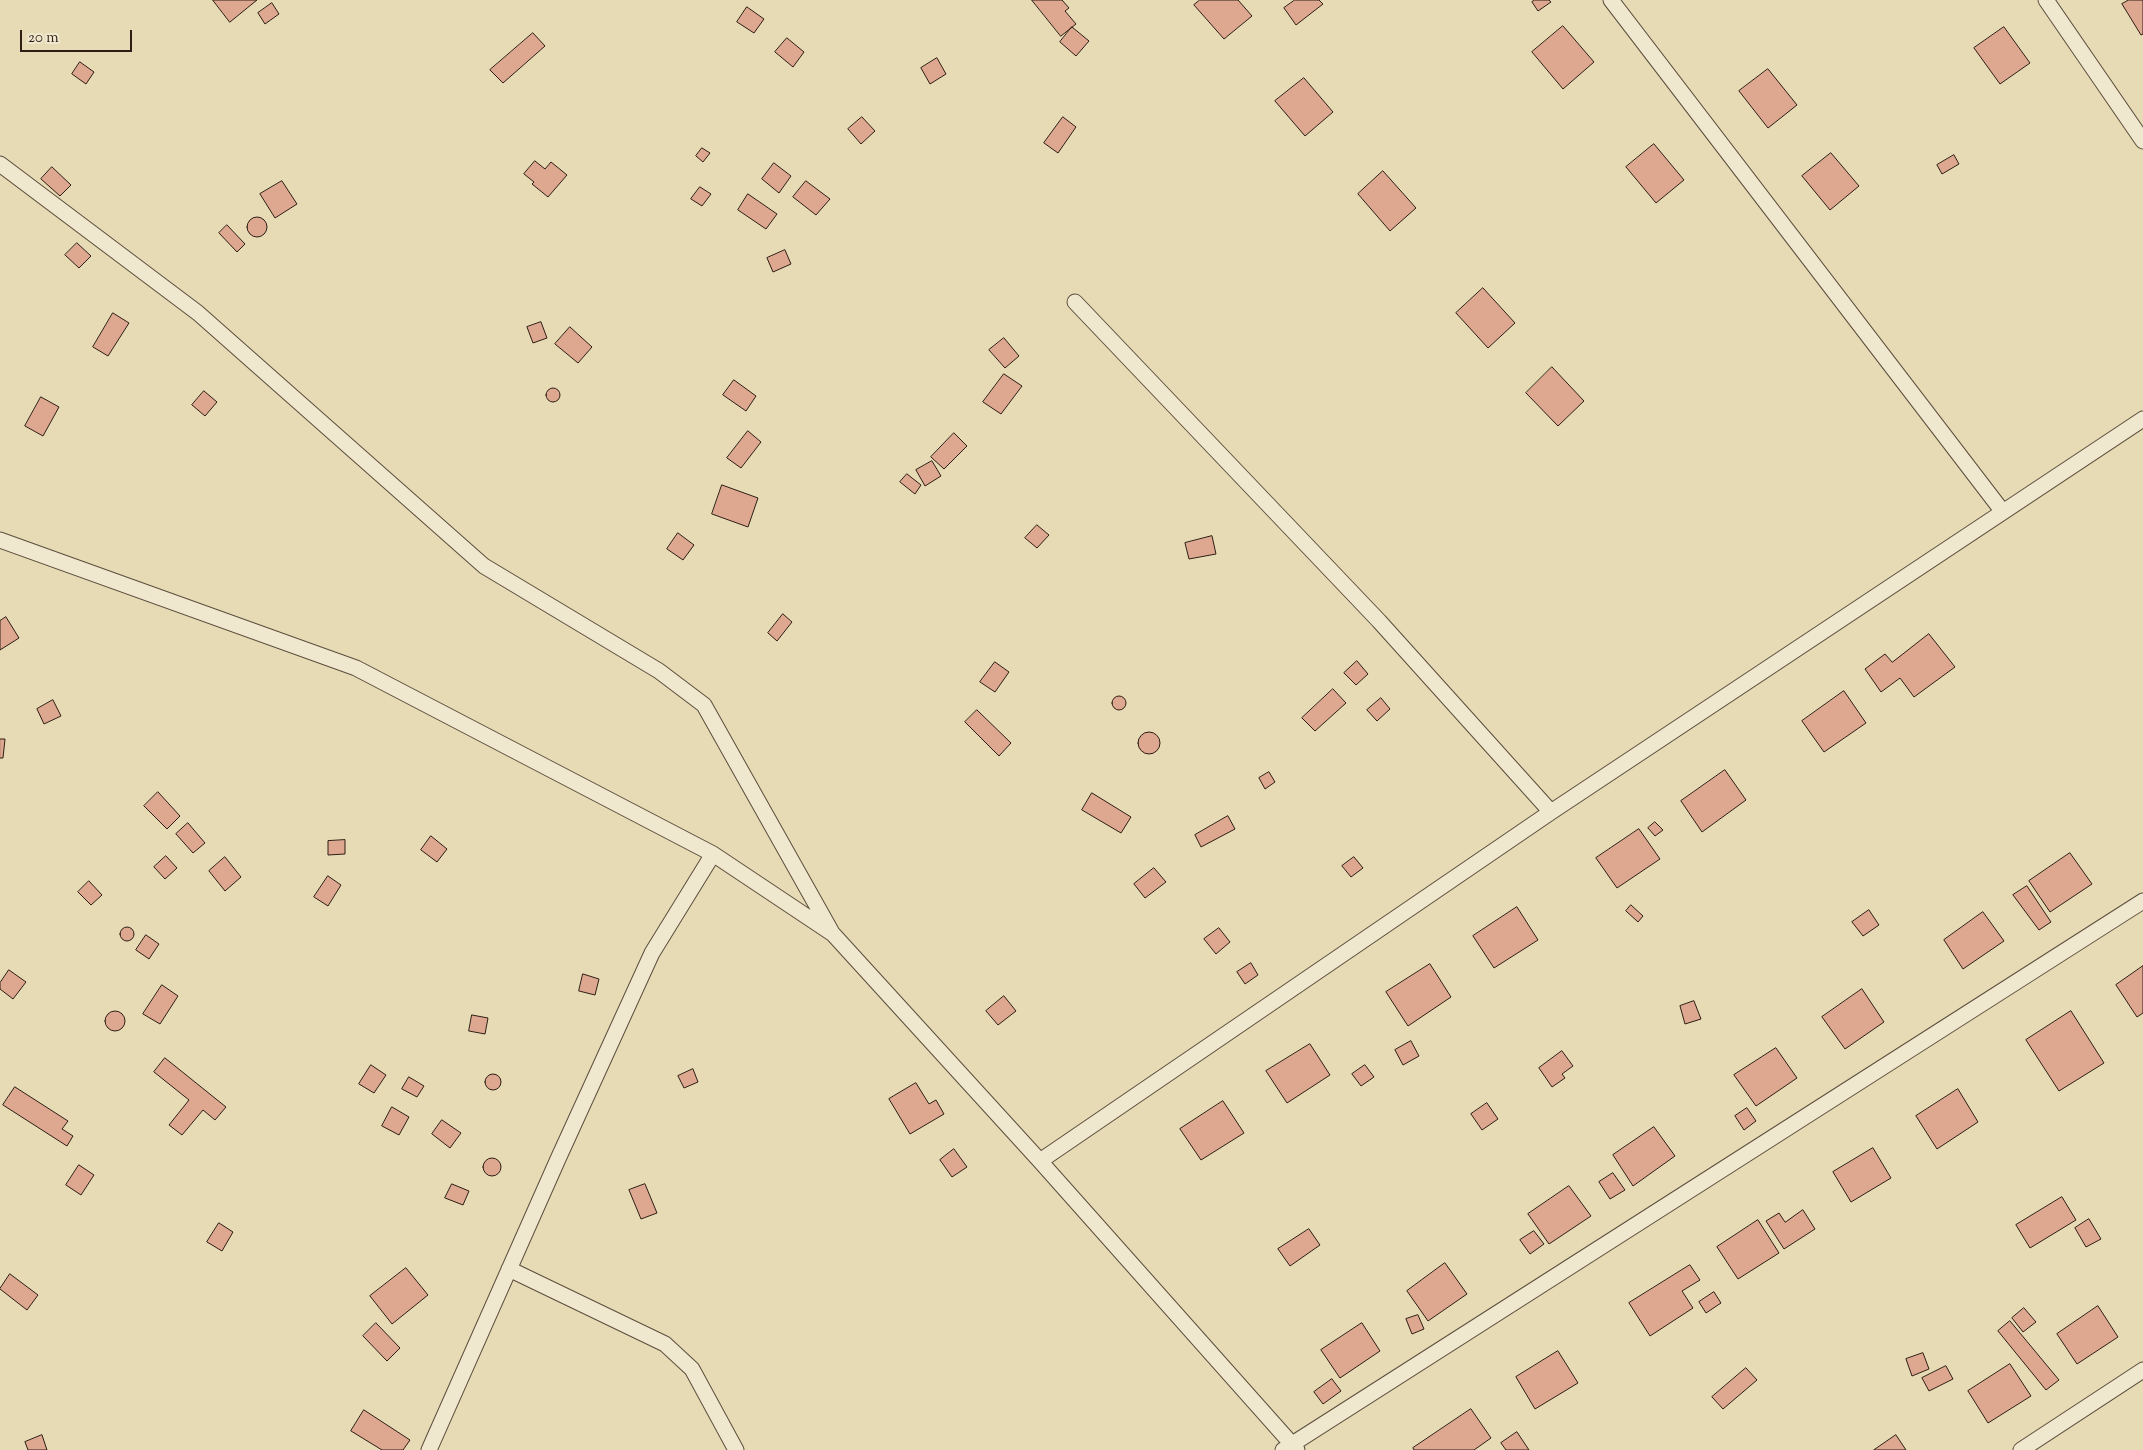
<!DOCTYPE html>
<style>
body{margin:0}
#map{position:relative;width:2143px;height:1450px;overflow:hidden;background:#e7dbb5;font-family:"Sorts Mill Goudy",serif}
canvas{display:block}
.scale{position:absolute;left:20px;top:30px;width:112px;height:22px;box-sizing:border-box;border:2px solid #2d1e13;border-top:0;padding-left:6px;font-size:15px;line-height:18px;white-space:nowrap;color:#2d1e13;-webkit-text-stroke:4px #efe8cf;paint-order:stroke}
</style>
<div id="map">
<canvas width="2143" height="1450"></canvas>
<div class="scale">20 m</div>
</div>
<script>
const ctx = document.querySelector('canvas').getContext('2d');
ctx.lineJoin = 'round';
function fill(path, color) { ctx.fillStyle = color; ctx.fill(path, 'evenodd'); }
function stroke(path, color, width, dash) { ctx.strokeStyle = color; ctx.lineWidth = width; ctx.lineCap = dash ? 'butt' : 'round'; ctx.setLineDash(dash || []); ctx.stroke(path); }
const building = new Path2D(`
 M 213,0 L 257,0 L 230,22 Z
 M 1032,0 L 1062,0 L 1069,8 L 1065,11 L 1076,24 L 1061,36 Z
 M 1200,0 L 1238,0 L 1252,16 L 1224,39 L 1194,5 Z
 M 1295,0 L 1319,0 L 1323,4 L 1296,25 L 1284,8 Z
 M 1535,0 L 1549,0 L 1551,2 L 1538,11 L 1532,2 Z
 M 2129,0 L 2143,0 L 2143,34 L 2141,35 L 2122,4 Z
 M 272,3 L 279,14 L 265,24 L 258,13 Z
 M 747,7 L 764,19 L 754,33 L 737,22 Z
 M 1563,26 L 1594,62 L 1563,89 L 1532,52 Z
 M 1072,27 L 1089,41 L 1076,56 L 1060,42 Z
 M 2004,27 L 2030,63 L 2000,84 L 1974,48 Z
 M 533,33 L 545,46 L 503,83 L 490,70 Z
 M 787,38 L 804,52 L 793,67 L 775,52 Z
 M 937,58 L 946,74 L 930,84 L 921,68 Z
 M 80,62 L 94,72 L 86,84 L 72,74 Z
 M 1768,69 L 1797,105 L 1768,128 L 1739,91 Z
 M 1304,78 L 1333,112 L 1305,136 L 1275,101 Z
 M 862,117 L 875,131 L 861,144 L 848,129 Z
 M 1063,117 L 1076,127 L 1058,153 L 1044,143 Z
 M 1654,144 L 1684,180 L 1656,203 L 1626,167 Z
 M 702,148 L 710,153 L 703,162 L 696,156 Z
 M 1831,153 L 1859,186 L 1830,210 L 1802,176 Z
 M 1954,155 L 1959,164 L 1942,174 L 1937,165 Z
 M 535,161 L 545,169 L 551,162 L 567,175 L 548,197 L 532,184 L 534,182 L 524,174 Z
 M 774,163 L 791,176 L 779,193 L 762,179 Z
 M 52,167 L 71,185 L 60,196 L 41,179 Z
 M 1383,171 L 1416,208 L 1390,231 L 1358,194 Z
 M 282,181 L 297,204 L 275,218 L 260,194 Z
 M 806,181 L 830,199 L 816,215 L 793,197 Z
 M 700,187 L 711,194 L 702,206 L 691,199 Z
 M 748,194 L 777,214 L 766,229 L 738,210 Z
 M247 227a10 10 0 1 1 20 0a10 10 0 1 1-20 0Z
 M 227,225 L 245,244 L 237,252 L 219,233 Z
 M 77,243 L 91,256 L 79,268 L 65,255 Z
 M 785,250 L 791,264 L 773,272 L 767,258 Z
 M 1483,288 L 1515,323 L 1488,348 L 1456,313 Z
 M 113,313 L 129,323 L 108,356 L 93,347 Z
 M 541,322 L 547,338 L 533,343 L 527,327 Z
 M 570,327 L 592,347 L 578,363 L 555,344 Z
 M 1004,338 L 1019,356 L 1005,368 L 989,350 Z
 M 1552,367 L 1584,401 L 1558,426 L 1526,393 Z
 M 1004,374 L 1022,386 L 1001,414 L 983,402 Z
 M 734,380 L 756,396 L 746,411 L 723,395 Z
 M546 395a7 7 0 1 1 14 0a7 7 0 1 1-14 0Z
 M 204,391 L 217,402 L 205,416 L 192,405 Z
 M 41,397 L 59,407 L 43,436 L 25,426 Z
 M 748,431 L 761,442 L 741,468 L 727,458 Z
 M 954,433 L 967,446 L 944,469 L 931,457 Z
 M 932,461 L 941,476 L 925,486 L 916,470 Z
 M 907,474 L 921,485 L 915,494 L 900,482 Z
 M 722,485 L 758,498 L 748,527 L 712,514 Z
 M 1037,525 L 1049,535 L 1037,548 L 1025,538 Z
 M 678,533 L 694,545 L 683,560 L 667,549 Z
 M 1212,536 L 1216,554 L 1189,559 L 1185,543 Z
 M 783,614 L 792,622 L 777,641 L 768,633 Z
 M 6,617 L 19,638 L 0,650 L 0,621 Z
 M 1929,634 L 1955,667 L 1914,697 L 1900,678 L 1881,692 L 1865,669 L 1885,654 L 1892,662 Z
 M 1357,661 L 1368,674 L 1356,685 L 1344,673 Z
 M 995,662 L 1009,672 L 995,692 L 980,682 Z
 M 1333,689 L 1346,703 L 1315,731 L 1302,718 Z
 M 1844,691 L 1866,723 L 1824,752 L 1802,721 Z
 M1112 703a7 7 0 1 1 14 0a7 7 0 1 1-14 0Z
 M 1381,698 L 1390,709 L 1377,721 L 1367,710 Z
 M 53,700 L 61,716 L 44,724 L 37,709 Z
 M 977,710 L 1011,743 L 999,756 L 965,722 Z
 M1138 743a11 11 0 1 1 22 0a11 11 0 1 1-22 0Z
 M 0,739 L 5,739 L 3,758 L 0,758 Z
 M 1725,770 L 1746,800 L 1702,832 L 1681,801 Z
 M 1269,772 L 1275,782 L 1265,789 L 1259,778 Z
 M 158,792 L 180,816 L 167,829 L 144,806 Z
 M 1092,793 L 1131,817 L 1121,833 L 1082,810 Z
 M 1228,816 L 1235,829 L 1201,847 L 1195,835 Z
 M 1655,822 L 1663,830 L 1655,836 L 1648,828 Z
 M 188,823 L 205,843 L 193,853 L 176,834 Z
 M 1639,829 L 1660,859 L 1617,888 L 1596,858 Z
 M 431,836 L 447,849 L 437,862 L 421,850 Z
 M 345,840 L 345,854 L 328,855 L 328,841 Z
 M 2070,853 L 2092,884 L 2050,912 L 2029,881 Z
 M 166,856 L 177,868 L 165,879 L 154,867 Z
 M 225,857 L 241,877 L 225,891 L 209,871 Z
 M 1354,857 L 1363,868 L 1351,877 L 1342,866 Z
 M 1154,868 L 1166,882 L 1145,898 L 1134,884 Z
 M 328,876 L 341,885 L 328,906 L 314,897 Z
 M 89,881 L 102,895 L 91,905 L 78,892 Z
 M 2027,886 L 2051,922 L 2039,930 L 2013,895 Z
 M 1631,905 L 1643,916 L 1638,922 L 1626,911 Z
 M 1517,907 L 1538,940 L 1494,968 L 1473,936 Z
 M 1869,910 L 1879,925 L 1863,936 L 1852,922 Z
 M 1983,912 L 2004,941 L 1963,969 L 1944,940 Z
 M120 934a7 7 0 1 1 14 0a7 7 0 1 1-14 0Z
 M 1219,928 L 1230,942 L 1216,954 L 1204,939 Z
 M 146,935 L 159,944 L 149,959 L 136,950 Z
 M 1251,963 L 1258,975 L 1245,984 L 1237,972 Z
 M 1430,964 L 1451,997 L 1408,1026 L 1386,992 Z
 M 2143,966 L 2143,1013 L 2137,1017 L 2116,985 Z
 M 9,970 L 26,982 L 13,999 L 0,989 L 0,983 Z
 M 583,974 L 599,979 L 595,995 L 579,991 Z
 M 162,985 L 178,996 L 160,1024 L 143,1014 Z
 M 1862,989 L 1884,1022 L 1845,1049 L 1822,1017 Z
 M 1004,996 L 1016,1011 L 998,1025 L 986,1011 Z
 M 1694,1001 L 1701,1019 L 1685,1024 L 1680,1006 Z
 M105 1021a10 10 0 1 1 20 0a10 10 0 1 1-20 0Z
 M 2071,1011 L 2104,1063 L 2059,1091 L 2026,1040 Z
 M 472,1015 L 488,1018 L 485,1034 L 469,1031 Z
 M 1411,1041 L 1419,1056 L 1403,1065 L 1395,1050 Z
 M 1310,1044 L 1330,1075 L 1287,1103 L 1266,1071 Z
 M 1776,1048 L 1797,1078 L 1756,1106 L 1734,1075 Z
 M 1562,1051 L 1573,1066 L 1562,1074 L 1565,1078 L 1552,1087 L 1539,1068 Z
 M 165,1058 L 226,1107 L 215,1120 L 203,1110 L 182,1135 L 169,1125 L 189,1100 L 154,1072 Z
 M 371,1065 L 386,1075 L 374,1093 L 359,1084 Z
 M 1365,1065 L 1374,1077 L 1361,1086 L 1352,1074 Z
 M 693,1069 L 698,1082 L 684,1088 L 678,1076 Z
 M485 1082a8 8 0 1 1 16 0a8 8 0 1 1-16 0Z
 M 409,1077 L 424,1086 L 417,1097 L 402,1089 Z
 M 916,1083 L 929,1104 L 936,1100 L 944,1114 L 910,1134 L 889,1099 Z
 M 15,1087 L 68,1121 L 62,1129 L 73,1136 L 67,1146 L 3,1105 Z
 M 1958,1089 L 1978,1122 L 1937,1149 L 1916,1116 Z
 M 1223,1101 L 1244,1133 L 1201,1160 L 1180,1129 Z
 M 1487,1103 L 1498,1119 L 1482,1130 L 1471,1114 Z
 M 392,1107 L 409,1117 L 399,1135 L 382,1126 Z
 M 1747,1108 L 1756,1121 L 1744,1130 L 1735,1116 Z
 M 442,1120 L 461,1133 L 450,1148 L 432,1134 Z
 M 1654,1127 L 1675,1156 L 1633,1186 L 1613,1155 Z
 M 1873,1148 L 1891,1178 L 1851,1202 L 1833,1172 Z
 M 954,1149 L 967,1167 L 952,1177 L 940,1160 Z
 M483 1167a9 9 0 1 1 18 0a9 9 0 1 1-18 0Z
 M 79,1165 L 94,1175 L 81,1195 L 66,1185 Z
 M 1613,1173 L 1625,1190 L 1610,1199 L 1599,1182 Z
 M 452,1184 L 469,1191 L 463,1205 L 445,1198 Z
 M 645,1184 L 657,1213 L 641,1219 L 629,1190 Z
 M 1569,1186 L 1591,1216 L 1549,1244 L 1528,1214 Z
 M 2062,1197 L 2076,1220 L 2030,1248 L 2016,1225 Z
 M 1803,1210 L 1815,1229 L 1784,1249 L 1766,1221 L 1779,1213 L 1785,1222 Z
 M 2089,1219 L 2101,1239 L 2086,1247 L 2075,1228 Z
 M 1758,1220 L 1779,1253 L 1738,1279 L 1717,1247 Z
 M 219,1223 L 233,1232 L 222,1251 L 207,1242 Z
 M 1309,1229 L 1320,1245 L 1290,1266 L 1278,1249 Z
 M 1534,1231 L 1544,1244 L 1530,1254 L 1520,1240 Z
 M 1445,1263 L 1467,1294 L 1428,1321 L 1407,1291 Z
 M 1690,1265 L 1700,1280 L 1682,1291 L 1693,1308 L 1650,1336 L 1629,1303 Z
 M 406,1268 L 428,1295 L 392,1324 L 370,1296 Z
 M 10,1274 L 38,1295 L 27,1310 L 0,1289 Z
 M 1714,1292 L 1721,1303 L 1706,1313 L 1699,1302 Z
 M 2098,1306 L 2118,1337 L 2077,1364 L 2057,1334 Z
 M 2024,1308 L 2036,1322 L 2023,1332 L 2012,1318 Z
 M 1418,1315 L 1424,1329 L 1412,1334 L 1406,1319 Z
 M 2010,1321 L 2059,1380 L 2046,1390 L 1998,1331 Z
 M 376,1323 L 400,1348 L 387,1361 L 363,1336 Z
 M 1362,1323 L 1380,1351 L 1340,1378 L 1321,1350 Z
 M 1558,1351 L 1578,1383 L 1535,1409 L 1516,1377 Z
 M 1923,1353 L 1929,1369 L 1912,1376 L 1906,1359 Z
 M 2010,1364 L 2031,1396 L 1988,1423 L 1968,1391 Z
 M 1946,1366 L 1953,1379 L 1929,1391 L 1922,1378 Z
 M 1746,1368 L 1757,1380 L 1723,1409 L 1712,1397 Z
 M 1332,1379 L 1341,1391 L 1323,1404 L 1314,1392 Z
 M 1471,1409 L 1491,1438 L 1474,1450 L 1414,1450 L 1413,1448 Z
 M 364,1410 L 410,1440 L 403,1450 L 382,1450 L 351,1431 Z
 M 1517,1432 L 1529,1450 L 1506,1450 L 1501,1443 Z
 M 42,1435 L 47,1450 L 28,1450 L 25,1442 Z
 M 1896,1435 L 1906,1450 L 1874,1450 Z`);
fill(building, '#dea790');
stroke(building, '#2d1e13', 1);
const lane = new Path2D(`
 M 1611,0 L 2003,512
 M 2046,0 L 2143,141
 M 0,164 L 198,313 L 484,566 L 659,671 L 704,705 L 831,931
 M 1075,302 L 1379,621 L 1551,812
 M 0,540 L 356,668 L 713,854 L 833,934 L 1040,1161 L 1297,1450
 M 1040,1161 L 1551,812 L 2143,419
 M 509,1269 L 665,1344 L 692,1369 L 736,1450
 M 429,1450 L 558,1159 L 652,953 L 713,854
 M 1283,1450 L 2143,901
 M 2021,1450 L 2143,1370`);
stroke(lane, '#5c4d3c', 17);
stroke(lane, '#efe8cf', 15);
</script>
